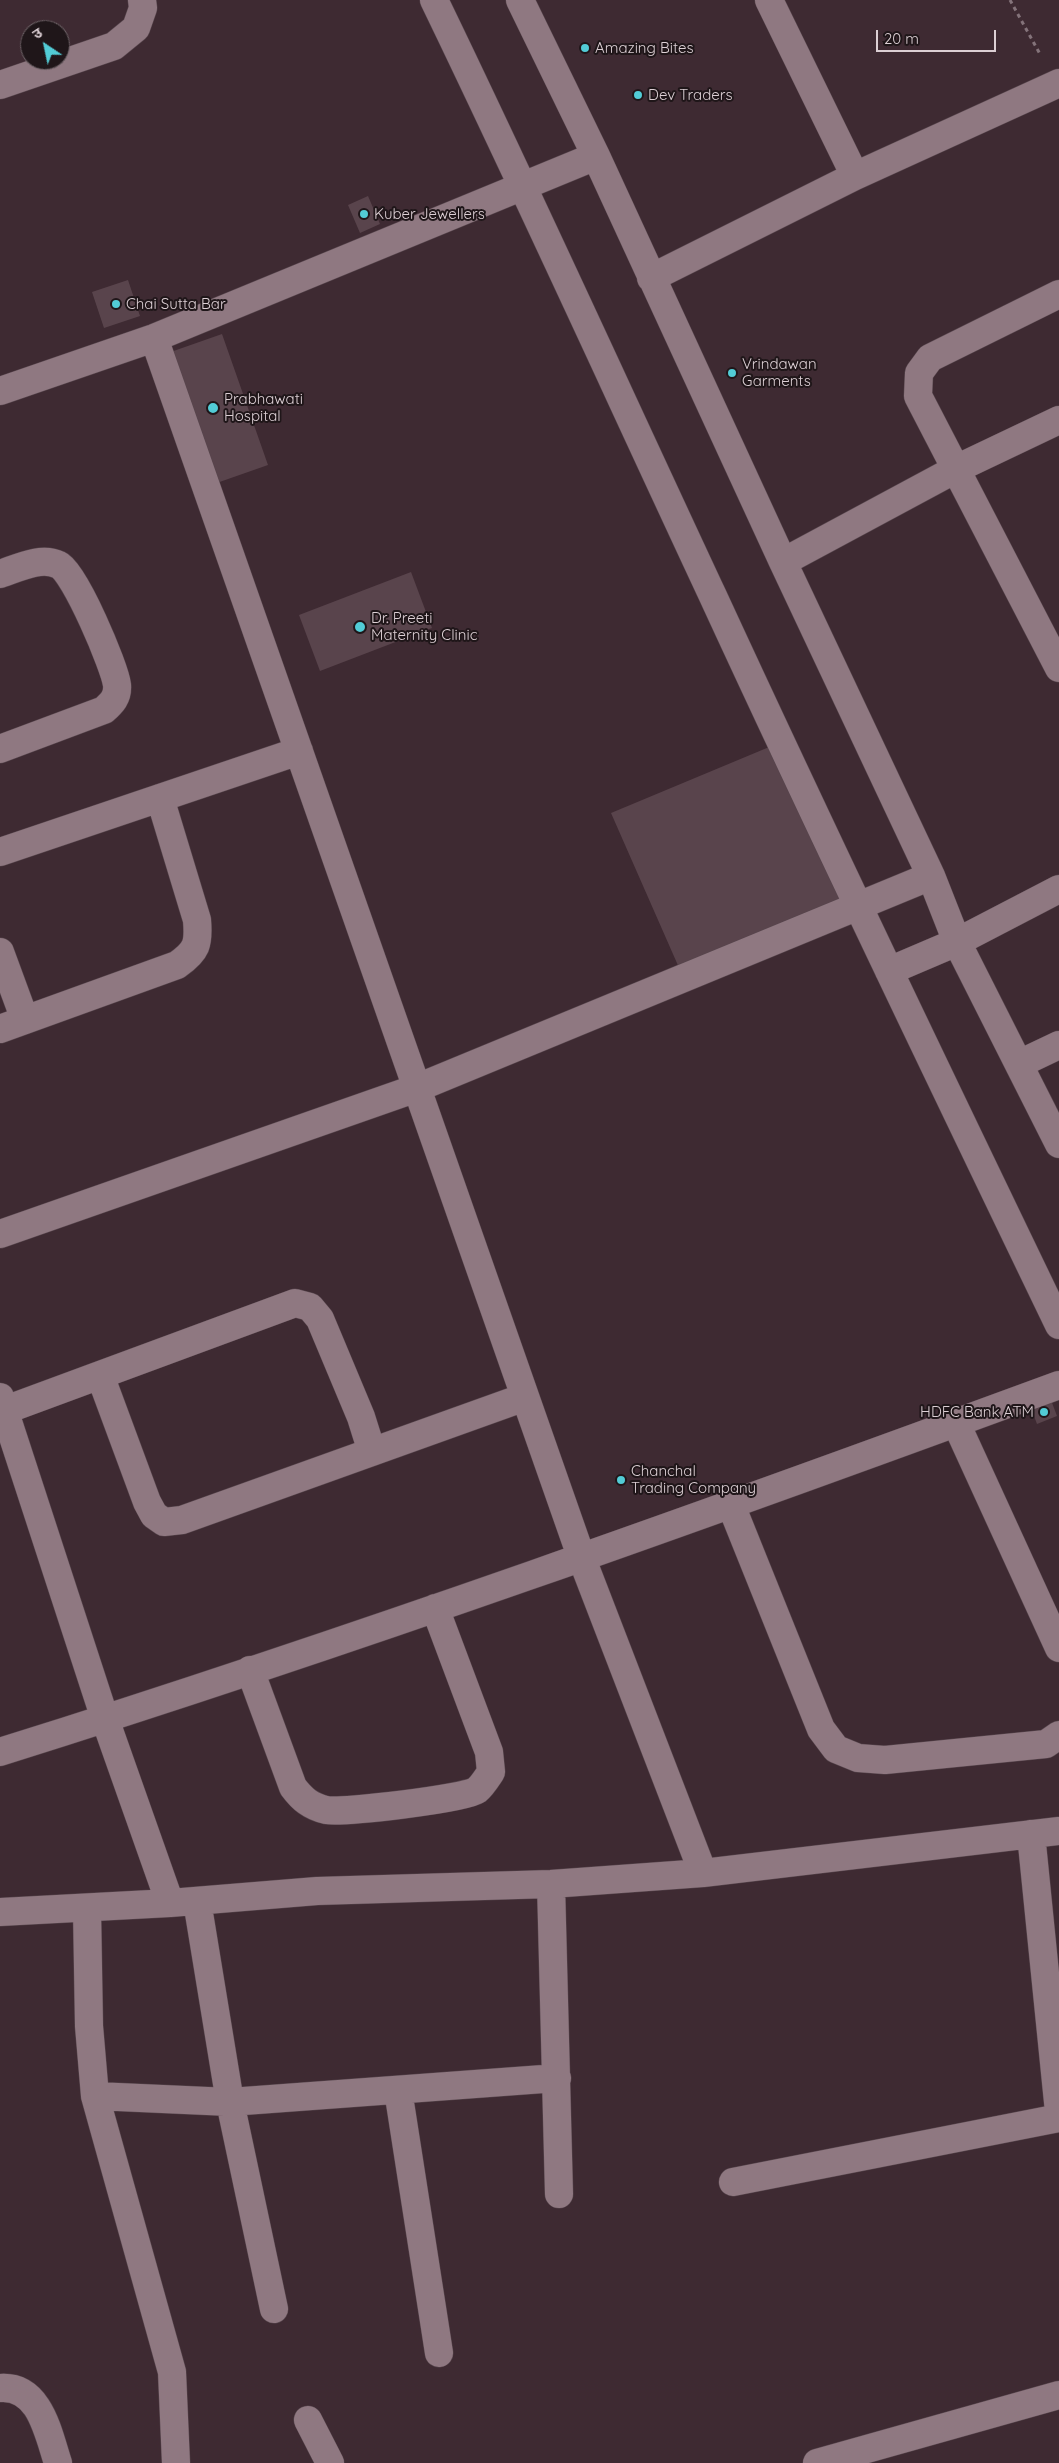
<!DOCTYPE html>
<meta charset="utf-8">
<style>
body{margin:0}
#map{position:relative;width:1059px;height:2463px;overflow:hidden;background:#3e2a32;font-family:Quicksand,"Noto Sans Devanagari",sans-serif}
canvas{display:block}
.north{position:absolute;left:20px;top:20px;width:50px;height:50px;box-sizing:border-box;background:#1f1619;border:1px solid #6b6064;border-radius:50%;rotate:326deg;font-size:14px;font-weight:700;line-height:20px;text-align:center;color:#dccfd4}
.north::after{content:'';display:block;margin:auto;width:18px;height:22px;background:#52ccd6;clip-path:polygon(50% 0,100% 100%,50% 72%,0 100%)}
.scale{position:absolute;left:876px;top:30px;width:120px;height:22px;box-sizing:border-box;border:2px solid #dccfd4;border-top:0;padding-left:6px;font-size:15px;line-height:18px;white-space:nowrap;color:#dccfd4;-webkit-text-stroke:4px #1f1619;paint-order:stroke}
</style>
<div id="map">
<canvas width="1059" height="2463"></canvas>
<div class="north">उ</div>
<div class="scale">20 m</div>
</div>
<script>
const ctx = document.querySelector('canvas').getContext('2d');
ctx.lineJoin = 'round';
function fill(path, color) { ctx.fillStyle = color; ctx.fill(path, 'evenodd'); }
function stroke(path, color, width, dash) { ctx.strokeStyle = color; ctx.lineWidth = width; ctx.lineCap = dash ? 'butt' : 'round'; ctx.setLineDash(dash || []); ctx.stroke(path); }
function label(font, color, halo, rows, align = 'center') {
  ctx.font = font + ' Quicksand,sans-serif'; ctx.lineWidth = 4; ctx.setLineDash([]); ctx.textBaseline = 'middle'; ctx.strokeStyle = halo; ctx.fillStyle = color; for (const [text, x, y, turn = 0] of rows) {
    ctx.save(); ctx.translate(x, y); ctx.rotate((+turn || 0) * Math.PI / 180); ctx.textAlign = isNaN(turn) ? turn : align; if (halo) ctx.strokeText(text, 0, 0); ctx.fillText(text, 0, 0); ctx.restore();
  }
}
fill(new Path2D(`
 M 368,196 L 380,224 L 360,233 L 348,205 Z
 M 128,280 L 140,316 L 104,328 L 92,292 Z
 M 222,334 L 268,465 L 211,485 L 165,354 Z
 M 411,572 L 432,628 L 320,671 L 299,615 Z
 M 774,745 L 846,900 L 680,970 L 611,813 Z
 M 1051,1400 L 1057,1416 L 1037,1424 L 1031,1408 Z`), '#59444c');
const minor = new Path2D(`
 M 434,0 C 529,196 619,395 712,594 C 825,839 942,1082 1059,1325
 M 520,0 L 596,156 L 783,562 L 931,876 L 957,942 L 1059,1144
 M 769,0 L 855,176
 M 0,85 L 114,46 L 136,28 L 143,8 L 142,0
 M 651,278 L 855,176 L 1059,83
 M 1059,294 L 930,358 L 919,373 L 918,396 L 1059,668
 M 154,338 L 582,1559 L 703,1873
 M 0,391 L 154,338 L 596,156
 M 783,562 L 956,469 L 1059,420
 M 0,574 C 18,568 41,556 59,565 C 74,571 115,667 117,685 C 118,697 112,703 104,710 L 0,749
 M 0,852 L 299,751
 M 0,952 L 25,1020
 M 889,971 L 957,942 L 1059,889
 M 0,1029 L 177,965 C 197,951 199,944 197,920 L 160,798
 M 1019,1064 L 1059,1045
 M 0,1234 L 417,1088 L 931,876
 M 100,1375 L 147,1502 L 154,1515 L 164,1522 L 182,1520 L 525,1397
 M 0,1397 L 105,1719 L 170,1903
 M 0,1412 L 295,1303 L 310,1307 L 320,1319 L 361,1417 L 372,1452
 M 956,1423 L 1059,1648
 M 731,1505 L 821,1729 L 836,1749 L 858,1758 L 885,1760 L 1046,1744 L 1059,1735
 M 250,1670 L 293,1787 C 302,1799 310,1806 326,1810 C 342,1813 465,1799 477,1790 C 482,1786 487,1778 491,1772 L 489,1752 L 435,1608
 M 0,1752 C 357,1640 708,1514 1059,1385
 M 1031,1834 L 1059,2112
 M 551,1884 L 559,2194
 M 197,1901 L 230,2102 L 274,2309
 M 87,1909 L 89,2026 L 95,2096 L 172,2372 L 176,2463
 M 0,1912 L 170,1903 L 317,1891 L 551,1884 L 703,1873 L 1059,1831
 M 398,2090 L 439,2353
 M 95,2096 L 230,2102 L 557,2078
 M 733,2182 L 1059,2118
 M 0,2388 C 40,2385 48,2433 58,2463
 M 308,2420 L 330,2463
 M 817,2463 L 1059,2395`);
stroke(minor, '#58474e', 29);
stroke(new Path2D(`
 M 1010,0 L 1040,54`), '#84737a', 3, [4, 4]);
stroke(minor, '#8f7881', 28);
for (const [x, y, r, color] of [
 [585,48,5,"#52ccd6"],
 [638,95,5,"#52ccd6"],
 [364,214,5,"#52ccd6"],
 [116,304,5,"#52ccd6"],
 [732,373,5,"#52ccd6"],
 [213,408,6,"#52ccd6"],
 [360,627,6,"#52ccd6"],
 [1044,1412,5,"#52ccd6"],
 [621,1480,5,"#52ccd6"]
]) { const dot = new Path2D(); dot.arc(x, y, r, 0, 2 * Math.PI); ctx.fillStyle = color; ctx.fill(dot); stroke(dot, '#1f1619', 2); }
label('15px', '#dccfd4', '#1f1619', [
 ["Amazing Bites",595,48],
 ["Dev Traders",648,95],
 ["Kuber Jewellers",374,214],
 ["Chai Sutta Bar",126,304],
 ["Vrindawan",742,364],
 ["Garments",742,381],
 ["Prabhawati",224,399],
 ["Hospital",224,416],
 ["Dr. Preeti",371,618],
 ["Maternity Clinic",371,635],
 ["HDFC Bank ATM",1034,1412,"right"],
 ["Chanchal",631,1471],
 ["Trading Company",631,1488]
], 'left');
</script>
